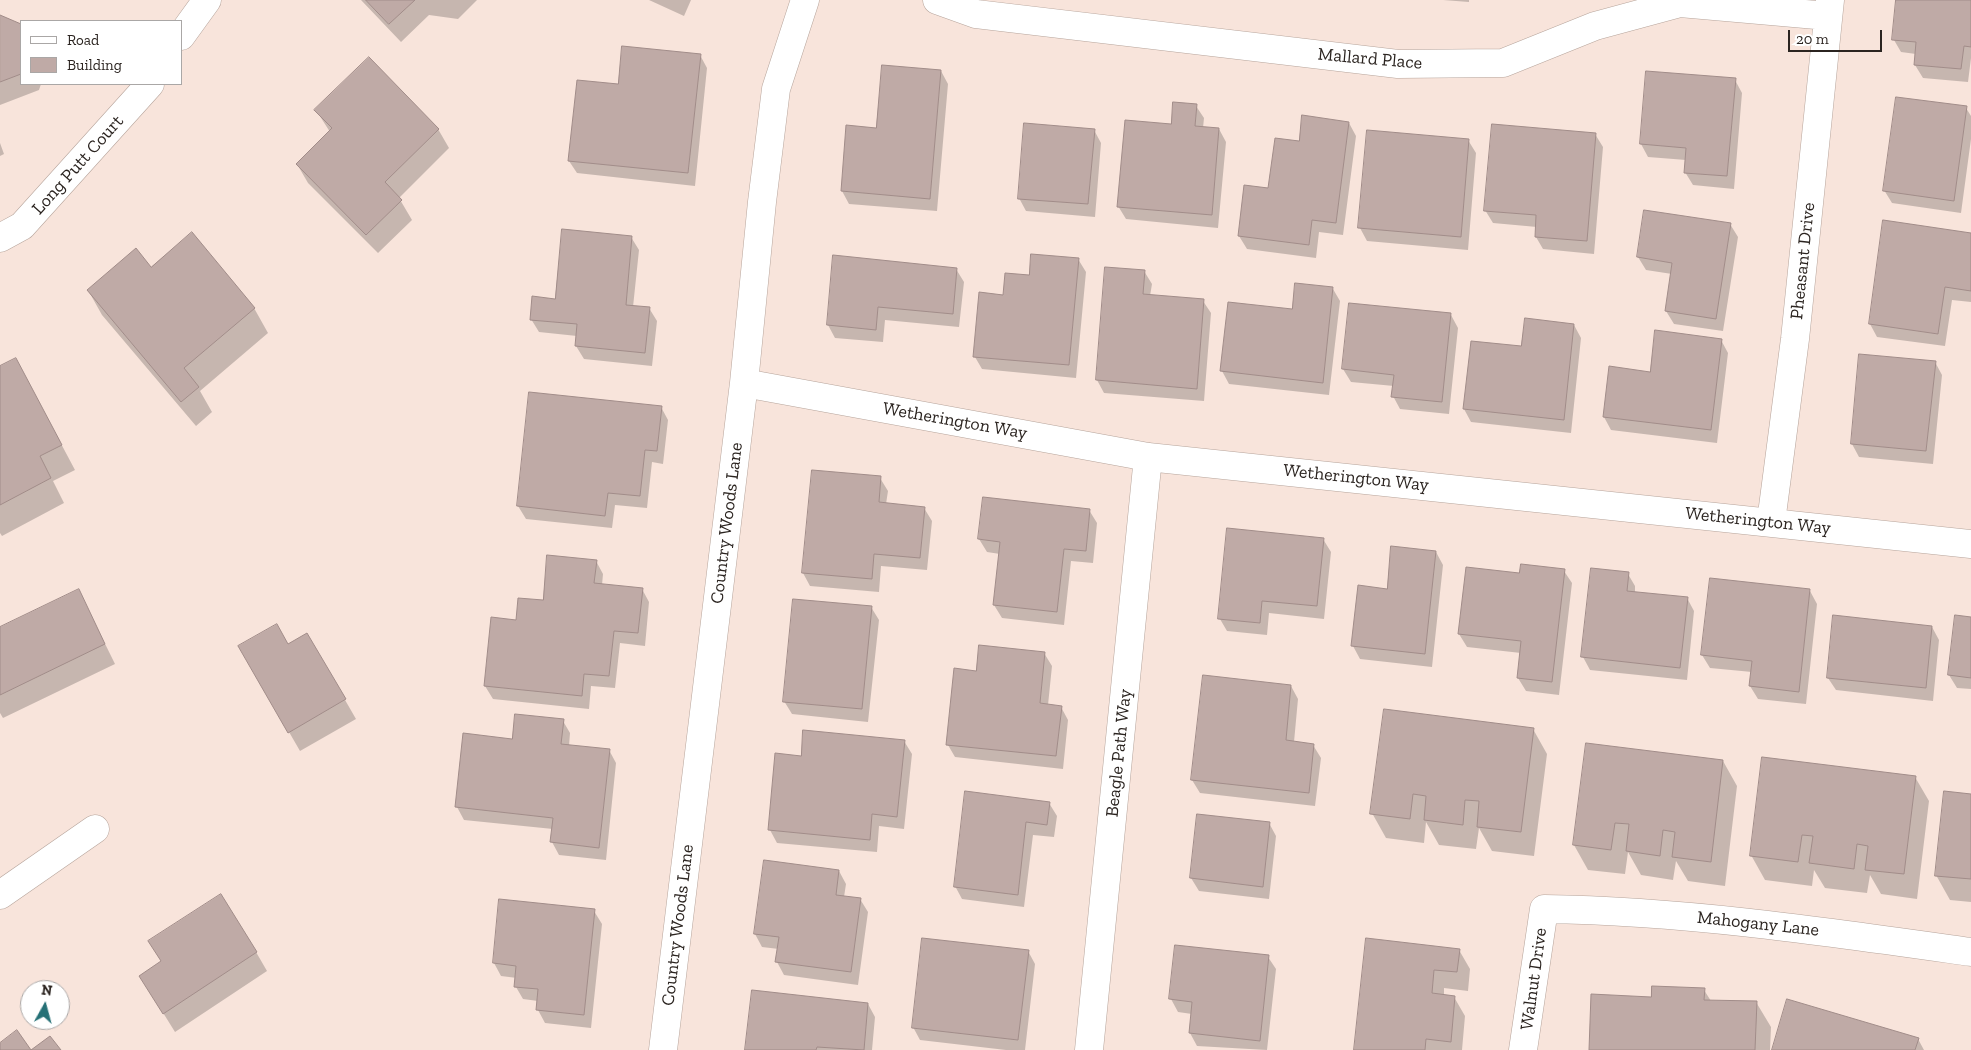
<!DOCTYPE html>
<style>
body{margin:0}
#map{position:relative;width:1971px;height:1050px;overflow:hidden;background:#f8e4db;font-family:"Zilla Slab",serif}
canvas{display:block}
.legend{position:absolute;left:20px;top:20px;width:162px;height:65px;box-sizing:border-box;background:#fff;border:1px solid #aaa7a6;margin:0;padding:6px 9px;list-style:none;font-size:15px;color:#2b2420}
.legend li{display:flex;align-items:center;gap:10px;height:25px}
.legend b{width:25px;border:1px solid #aaa7a6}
.north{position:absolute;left:20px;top:980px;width:50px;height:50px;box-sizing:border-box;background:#fff;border:1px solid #aaa7a6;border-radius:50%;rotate:7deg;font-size:14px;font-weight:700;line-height:20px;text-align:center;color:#2b2420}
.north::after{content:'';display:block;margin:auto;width:18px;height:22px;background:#257076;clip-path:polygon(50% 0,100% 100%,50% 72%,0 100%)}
.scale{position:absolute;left:1788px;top:30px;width:94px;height:22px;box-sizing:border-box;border:2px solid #2b2420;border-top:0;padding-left:6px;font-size:15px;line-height:18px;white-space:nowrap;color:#2b2420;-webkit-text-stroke:4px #fff;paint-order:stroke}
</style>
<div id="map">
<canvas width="1971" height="1050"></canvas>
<ul class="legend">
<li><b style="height:6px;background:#fff"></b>Road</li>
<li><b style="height:14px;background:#bfaaa6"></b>Building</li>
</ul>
<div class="north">N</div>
<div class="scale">20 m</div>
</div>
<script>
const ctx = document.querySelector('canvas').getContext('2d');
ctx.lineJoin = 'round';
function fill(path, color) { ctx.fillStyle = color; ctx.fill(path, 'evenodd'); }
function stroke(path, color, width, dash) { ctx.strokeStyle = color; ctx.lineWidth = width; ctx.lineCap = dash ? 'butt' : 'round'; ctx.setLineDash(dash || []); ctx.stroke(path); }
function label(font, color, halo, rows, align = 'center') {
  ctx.font = font + ' "Zilla Slab",serif'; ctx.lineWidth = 4; ctx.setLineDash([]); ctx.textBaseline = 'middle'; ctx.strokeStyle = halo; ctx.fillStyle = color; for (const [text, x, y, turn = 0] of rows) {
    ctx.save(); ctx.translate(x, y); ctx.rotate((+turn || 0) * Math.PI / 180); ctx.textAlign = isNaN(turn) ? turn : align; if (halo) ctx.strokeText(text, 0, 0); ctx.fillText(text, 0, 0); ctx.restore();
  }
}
fill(new Path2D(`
 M 361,0 L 477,0 L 458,19 L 429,15 L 401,42 Z
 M 649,0 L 691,0 L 684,16 Z
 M 1443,0 L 1469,0 L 1469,2 Z
 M 1897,0 L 1971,0 L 1971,58 L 1968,82 L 1923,78 L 1915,65 L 1916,54 L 1901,52 L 1894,40 Z
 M 0,16 L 21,26 L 21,84 L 41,84 L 39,90 L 0,105 Z
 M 700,55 L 707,68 L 695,186 L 577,173 L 569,161 L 619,86 Z
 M 941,71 L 948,84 L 937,211 L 849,204 L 842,191 Z
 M 1735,80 L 1742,93 L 1734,189 L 1693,185 L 1685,172 L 1686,160 L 1648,157 L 1641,144 Z
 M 1196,106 L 1204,118 L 1203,128 L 1219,129 L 1226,142 L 1218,228 L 1126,219 L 1118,206 L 1172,126 Z
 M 1966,108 L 1971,116 L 1971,139 L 1961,213 L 1892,203 L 1884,190 Z
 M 316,110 L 438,129 L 449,148 L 399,198 L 412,220 L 378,253 L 308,183 L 297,164 L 330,132 Z
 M 1349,123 L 1356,136 L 1343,235 L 1319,232 L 1316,258 L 1247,249 L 1239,236 L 1300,142 Z
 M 1094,130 L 1101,143 L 1095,217 L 1026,211 L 1019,198 Z
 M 1595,134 L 1603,147 L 1594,254 L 1543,249 L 1536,237 L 1537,227 L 1493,223 L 1485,210 Z
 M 1468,140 L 1476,153 L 1468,250 L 1367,241 L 1360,228 Z
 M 0,143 L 4,154 L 0,156 Z
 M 1730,224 L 1738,237 L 1723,331 L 1674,324 L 1666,311 L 1672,274 L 1646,270 L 1638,257 Z
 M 1971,234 L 1971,302 L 1952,300 L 1945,346 L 1877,337 L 1870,324 Z
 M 631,237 L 639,250 L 633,307 L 649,308 L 657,321 L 652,366 L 584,359 L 576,346 L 577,336 L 539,332 L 531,319 Z
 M 1078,259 L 1086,272 L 1076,378 L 982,369 L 975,357 L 1004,296 L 1030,277 Z
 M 151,269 L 254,308 L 268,333 L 200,391 L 212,412 L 196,426 L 102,315 L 88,290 Z
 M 956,269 L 964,282 L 959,327 L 885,320 L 883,342 L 835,338 L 828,325 Z
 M 1144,271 L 1152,284 L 1150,296 L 1203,301 L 1211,313 L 1204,401 L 1104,393 L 1097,380 Z
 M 1333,289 L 1340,301 L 1329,395 L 1229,384 L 1222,371 L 1293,310 Z
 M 1451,315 L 1458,328 L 1449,414 L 1400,409 L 1393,396 L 1394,386 L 1351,382 L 1343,369 Z
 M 1574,325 L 1581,338 L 1571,433 L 1471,422 L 1464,409 L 1522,348 Z
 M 1721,340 L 1728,353 L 1717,443 L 1611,430 L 1604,417 L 1651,373 Z
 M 16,359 L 75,470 L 53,481 L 64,503 L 2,536 L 0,533 L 0,367 Z
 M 1935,362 L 1942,375 L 1933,464 L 1859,457 L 1852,444 Z
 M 661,407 L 668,420 L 663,464 L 652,462 L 647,508 L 615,505 L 612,528 L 526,519 L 518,506 Z
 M 880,478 L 888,491 L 886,504 L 924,508 L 932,521 L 927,570 L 881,566 L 879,592 L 810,586 L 803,573 Z
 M 1089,510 L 1097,523 L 1093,563 L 1071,561 L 1064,625 L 1002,618 L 994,605 L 1000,554 L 987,552 L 979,539 Z
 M 1323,539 L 1331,552 L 1324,619 L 1269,613 L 1267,635 L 1227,631 L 1220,619 Z
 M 1436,552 L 1443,565 L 1432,667 L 1360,659 L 1353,646 L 1388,590 Z
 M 596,561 L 603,574 L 602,585 L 642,589 L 649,602 L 645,646 L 620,643 L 615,688 L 591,686 L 589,709 L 493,699 L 485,686 L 544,601 Z
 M 1564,571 L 1572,583 L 1559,695 L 1526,691 L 1518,678 L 1521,653 L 1467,647 L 1459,634 L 1521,575 Z
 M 1628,574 L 1635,586 L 1635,593 L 1687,598 L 1694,611 L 1687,680 L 1590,670 L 1583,657 Z
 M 1711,580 L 1810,591 L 1817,604 L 1806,704 L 1758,699 L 1750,686 L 1752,672 L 1710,668 L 1702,655 Z
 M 79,591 L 115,664 L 3,718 L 0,713 L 0,629 Z
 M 871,607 L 879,620 L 868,722 L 792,714 L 784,701 Z
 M 1971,618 L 1971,689 L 1957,688 L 1949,675 Z
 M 1932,627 L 1939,640 L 1933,701 L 1836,690 L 1828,678 Z
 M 307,634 L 356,719 L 300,751 L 240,647 L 288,646 Z
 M 1044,653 L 1052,666 L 1048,705 L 1061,707 L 1068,720 L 1063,769 L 955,757 L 948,745 L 978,672 Z
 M 1291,686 L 1298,699 L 1294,742 L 1313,745 L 1321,758 L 1315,806 L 1200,793 L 1192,780 Z
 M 563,721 L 570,733 L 569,746 L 609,750 L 616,763 L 606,860 L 559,855 L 552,842 L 553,829 L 464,820 L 457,807 L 513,740 Z
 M 1533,729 L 1547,754 L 1534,856 L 1492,851 L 1479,828 L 1476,849 L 1439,845 L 1426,822 L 1424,843 L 1386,838 L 1372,813 Z
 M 904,741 L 912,754 L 904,829 L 879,826 L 877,852 L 777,843 L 770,830 L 802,757 Z
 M 1723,761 L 1737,786 L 1725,886 L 1688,881 L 1676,861 L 1673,880 L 1641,875 L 1628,852 L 1625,874 L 1588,870 L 1574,845 Z
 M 1915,777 L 1929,801 L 1917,899 L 1881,894 L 1870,875 L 1867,893 L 1825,888 L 1814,870 L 1812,886 L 1765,880 L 1751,855 Z
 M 966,792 L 1049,803 L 1057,816 L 1054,837 L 1033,835 L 1024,907 L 962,899 L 955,886 Z
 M 1971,795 L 1971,902 L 1950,900 L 1936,875 Z
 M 1269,823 L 1276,836 L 1269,899 L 1199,891 L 1191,878 Z
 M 839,871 L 846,884 L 844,897 L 860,899 L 868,912 L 858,985 L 784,975 L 777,962 L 779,949 L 762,947 L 755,934 Z
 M 594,911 L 602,924 L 591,1028 L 545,1023 L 538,1010 L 538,1001 L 523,999 L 516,987 L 517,978 L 501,976 L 494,963 Z
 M 1367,939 L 1459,950 L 1470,969 L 1468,991 L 1444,988 L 1444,995 L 1454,997 L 1465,1016 L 1462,1050 L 1355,1050 Z
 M 150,942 L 256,952 L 267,971 L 175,1032 L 152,995 L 162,962 Z
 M 1028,951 L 1035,964 L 1025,1050 L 1006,1050 L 920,1040 L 913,1027 Z
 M 1268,957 L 1276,969 L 1267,1050 L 1197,1046 L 1190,1033 L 1192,1014 L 1178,1012 L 1171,999 Z
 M 1704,990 L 1711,1001 L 1756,1002 L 1771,1027 L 1770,1050 L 1590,1050 L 1653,998 Z
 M 868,1004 L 875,1017 L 872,1050 L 747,1050 Z
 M 1918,1039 L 1924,1050 L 1773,1050 Z`), '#0003');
const building = new Path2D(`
 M 366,0 L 415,0 L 389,24 Z
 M 1896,0 L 1971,0 L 1971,47 L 1964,46 L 1961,69 L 1914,65 L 1916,42 L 1892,40 Z
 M 0,15 L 21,24 L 21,74 L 0,82 Z
 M 622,46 L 701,54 L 688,173 L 568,161 L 577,80 L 618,84 Z
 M 369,57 L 439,129 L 385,182 L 402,200 L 366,235 L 296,164 L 332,128 L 314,110 Z
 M 882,65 L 941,70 L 930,199 L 841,191 L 846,125 L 876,128 Z
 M 1646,71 L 1736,78 L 1727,176 L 1684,173 L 1686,148 L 1640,144 Z
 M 1896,97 L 1967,106 L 1954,201 L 1883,191 Z
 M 1173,102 L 1197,104 L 1195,126 L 1219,128 L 1212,215 L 1117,207 L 1125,120 L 1171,124 Z
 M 1302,115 L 1349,122 L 1336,223 L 1312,220 L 1309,245 L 1238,236 L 1244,185 L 1268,188 L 1275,138 L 1299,141 Z
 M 1024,123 L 1095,129 L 1088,204 L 1018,199 Z
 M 1492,124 L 1596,133 L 1587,241 L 1535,237 L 1536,215 L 1484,211 Z
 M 1367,130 L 1469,139 L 1461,237 L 1358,228 Z
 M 1644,210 L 1731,223 L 1716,319 L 1665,311 L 1672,263 L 1637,257 Z
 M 1883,220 L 1971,233 L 1971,291 L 1945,287 L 1938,334 L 1869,324 Z
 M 562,229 L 632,236 L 626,305 L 650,307 L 645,353 L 575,346 L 577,324 L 530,320 L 532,296 L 555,299 Z
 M 192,232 L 255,308 L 184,368 L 199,387 L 181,402 L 87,290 L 136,248 L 151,267 Z
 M 1031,254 L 1079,258 L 1069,365 L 973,357 L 979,292 L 1003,295 L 1005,273 L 1029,275 Z
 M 833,255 L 957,268 L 953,314 L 878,307 L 876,330 L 827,325 Z
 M 1105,267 L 1145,270 L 1143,294 L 1204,299 L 1197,389 L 1096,380 Z
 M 1295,283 L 1333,287 L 1323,383 L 1220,371 L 1228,302 L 1292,309 Z
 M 1349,303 L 1451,313 L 1442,402 L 1391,397 L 1394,375 L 1342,369 Z
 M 1525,318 L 1574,324 L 1564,420 L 1463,409 L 1471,341 L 1521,346 Z
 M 1655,330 L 1722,339 L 1711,430 L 1603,417 L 1609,366 L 1650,372 Z
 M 1859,354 L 1936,361 L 1926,451 L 1851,444 Z
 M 16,358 L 62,445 L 40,456 L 51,478 L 0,505 L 0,366 Z
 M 529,392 L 662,406 L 657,451 L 645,450 L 640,496 L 608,493 L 605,516 L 517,506 Z
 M 812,470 L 881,476 L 879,502 L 925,507 L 920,558 L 874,554 L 872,579 L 802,573 Z
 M 983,497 L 1090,509 L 1086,551 L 1064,549 L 1057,612 L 993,605 L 1000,542 L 978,539 Z
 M 1227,528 L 1324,538 L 1317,606 L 1262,601 L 1260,623 L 1218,619 Z
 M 1391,546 L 1436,551 L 1425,654 L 1351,646 L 1358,585 L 1387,589 Z
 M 547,555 L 597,560 L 594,583 L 643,588 L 638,633 L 614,631 L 609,676 L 584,674 L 582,696 L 484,686 L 491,617 L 516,620 L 518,598 L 543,600 Z
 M 1521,564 L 1565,569 L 1552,682 L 1517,678 L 1521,641 L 1458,634 L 1466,567 L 1519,573 Z
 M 1591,568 L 1629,572 L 1627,591 L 1688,597 L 1680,668 L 1581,657 Z
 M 1710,578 L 1810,589 L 1799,692 L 1749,686 L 1752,661 L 1701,655 Z
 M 79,589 L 105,644 L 0,695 L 0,627 Z
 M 793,599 L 872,606 L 862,709 L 783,702 Z
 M 1833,615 L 1932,626 L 1926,688 L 1827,678 Z
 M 1955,615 L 1971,617 L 1971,678 L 1948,675 Z
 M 277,624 L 288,644 L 307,633 L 346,699 L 288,733 L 238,646 Z
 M 979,645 L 1045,652 L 1040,703 L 1062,706 L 1056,756 L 946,745 L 954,668 L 976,671 Z
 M 1203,675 L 1291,685 L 1286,740 L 1314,744 L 1309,793 L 1191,780 Z
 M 1384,709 L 1534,728 L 1521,832 L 1477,827 L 1479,801 L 1465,800 L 1463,825 L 1424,820 L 1426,796 L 1413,794 L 1410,819 L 1370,814 Z
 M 515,714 L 564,719 L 561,744 L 610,749 L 599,848 L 550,842 L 553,818 L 455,807 L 463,733 L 512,739 Z
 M 803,730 L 905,740 L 897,817 L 872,814 L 870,840 L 768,830 L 775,753 L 801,756 Z
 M 1586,743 L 1723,760 L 1711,862 L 1672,857 L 1675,832 L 1663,830 L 1660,856 L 1626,851 L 1629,824 L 1615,823 L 1611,850 L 1573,845 Z
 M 1762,757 L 1916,776 L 1904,874 L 1865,870 L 1868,846 L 1857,844 L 1854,869 L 1809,863 L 1813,836 L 1802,835 L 1798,862 L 1750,856 Z
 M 965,791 L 1050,802 L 1047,825 L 1026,822 L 1018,895 L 954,887 Z
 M 1944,791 L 1971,794 L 1971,879 L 1935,876 Z
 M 1197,814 L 1270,822 L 1263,887 L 1190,878 Z
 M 764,860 L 839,870 L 836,895 L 861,898 L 851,972 L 775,962 L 779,937 L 754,934 Z
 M 221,894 L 257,952 L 163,1014 L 139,976 L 161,961 L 148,941 Z
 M 499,899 L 595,909 L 584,1015 L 536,1010 L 538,989 L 514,987 L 516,966 L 493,963 Z
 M 922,938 L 1029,950 L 1018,1040 L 912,1028 Z
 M 1366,938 L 1460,949 L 1457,972 L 1434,970 L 1432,993 L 1455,996 L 1451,1042 L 1426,1039 L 1425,1050 L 1354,1050 Z
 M 1175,945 L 1269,955 L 1260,1041 L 1189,1033 L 1192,1002 L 1169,999 Z
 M 1652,986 L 1705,988 L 1704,1000 L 1757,1001 L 1755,1050 L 1589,1050 L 1591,994 L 1651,997 Z
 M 752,990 L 868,1003 L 864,1050 L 817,1047 L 816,1050 L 745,1050 Z
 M 1787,999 L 1919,1038 L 1915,1050 L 1772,1050 Z
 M 17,1030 L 31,1050 L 50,1036 L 61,1050 L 0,1050 L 0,1043 Z`);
fill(building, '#bfaaa6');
stroke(building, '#a18c89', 1);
const minor = new Path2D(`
 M 937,0 L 976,14 L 1398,64 L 1503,63 L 1595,26 L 1680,3 L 1828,16
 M 181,36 L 207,0
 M 0,238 L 22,226 L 150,84
 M 744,383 L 1148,457 L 1971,544
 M 1771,522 L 1795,339 L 1830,0
 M 0,895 L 95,829
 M 663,1050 L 744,383 L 762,202 L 776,89 L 805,0
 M 1089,1050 L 1148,457
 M 1523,1050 L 1544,909 C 1687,911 1829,932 1971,952`);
stroke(minor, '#b6a49b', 29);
stroke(minor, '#fff', 28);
label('18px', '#2b2420', '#fff', [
 ["Mallard Place",1370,59,5],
 ["Long Putt Court",78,165,-48],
 ["Pheasant Drive",1803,261,-84],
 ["Wetherington Way",955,421,10],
 ["Wetherington Way",1356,478,6],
 ["Wetherington Way",1758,521,6],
 ["Country Woods Lane",727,523,-83],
 ["Beagle Path Way",1119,753,-84],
 ["Mahogany Lane",1758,924,6],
 ["Country Woods Lane",678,925,-83],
 ["Walnut Drive",1534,979,-82]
]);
</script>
